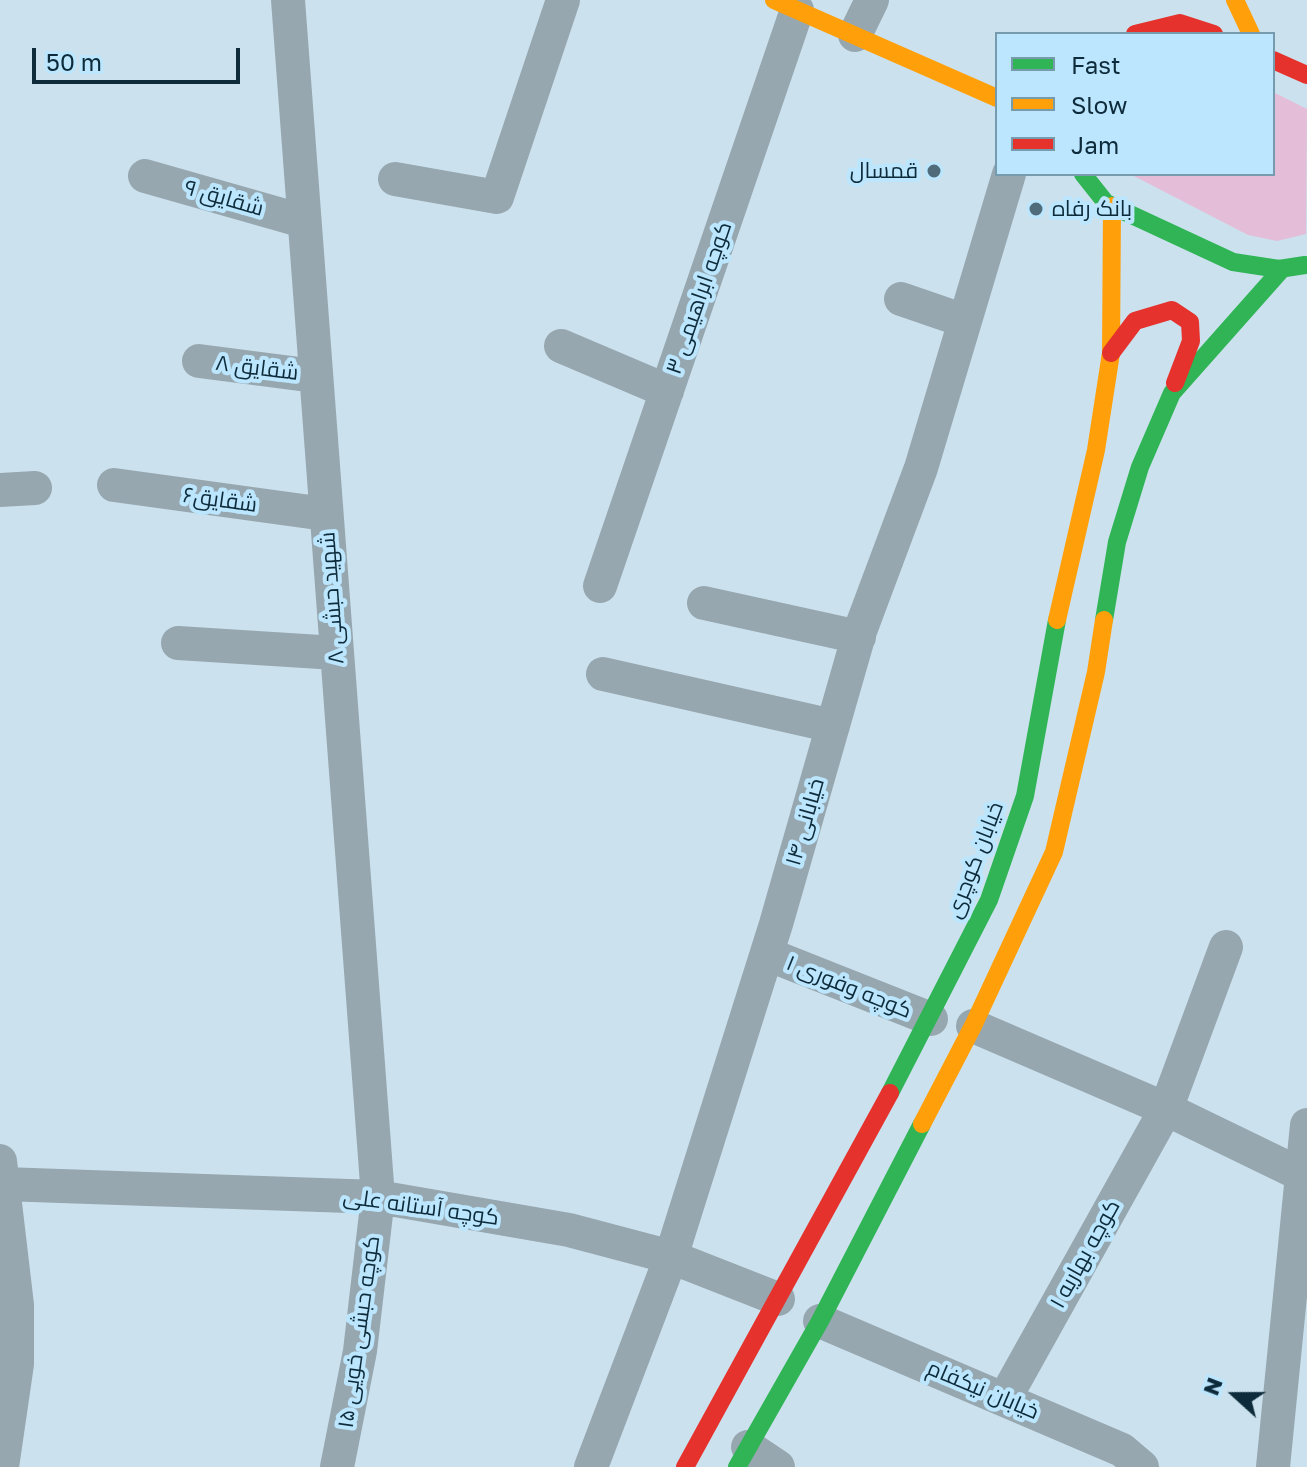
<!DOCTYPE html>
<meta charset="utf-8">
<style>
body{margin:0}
#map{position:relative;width:1307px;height:1467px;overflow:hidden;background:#cbe2ee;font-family:"Golos Text",sans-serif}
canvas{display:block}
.legend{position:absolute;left:995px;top:32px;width:280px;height:144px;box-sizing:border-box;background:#bce6fd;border:2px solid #769baf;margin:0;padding:10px 14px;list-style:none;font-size:24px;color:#0d2b3a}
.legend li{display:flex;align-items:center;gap:16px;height:40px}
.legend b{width:40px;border:2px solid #769baf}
.north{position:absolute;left:1195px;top:1355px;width:80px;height:80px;-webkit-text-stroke:6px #bce6fd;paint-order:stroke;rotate:291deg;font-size:22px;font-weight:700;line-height:32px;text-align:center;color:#0d2b3a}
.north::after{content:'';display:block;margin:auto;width:28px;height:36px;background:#0d2b3a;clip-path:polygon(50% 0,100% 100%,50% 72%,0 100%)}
.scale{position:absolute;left:32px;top:48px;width:208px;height:36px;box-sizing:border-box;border:4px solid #0d2b3a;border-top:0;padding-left:10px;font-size:24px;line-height:28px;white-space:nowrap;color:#0d2b3a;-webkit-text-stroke:6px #bce6fd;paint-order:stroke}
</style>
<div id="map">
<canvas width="1307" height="1467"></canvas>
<ul class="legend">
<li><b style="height:10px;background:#30b455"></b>Fast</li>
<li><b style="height:10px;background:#ff9f0a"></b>Slow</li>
<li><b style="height:10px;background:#e5322d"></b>Jam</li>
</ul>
<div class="north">N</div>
<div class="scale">50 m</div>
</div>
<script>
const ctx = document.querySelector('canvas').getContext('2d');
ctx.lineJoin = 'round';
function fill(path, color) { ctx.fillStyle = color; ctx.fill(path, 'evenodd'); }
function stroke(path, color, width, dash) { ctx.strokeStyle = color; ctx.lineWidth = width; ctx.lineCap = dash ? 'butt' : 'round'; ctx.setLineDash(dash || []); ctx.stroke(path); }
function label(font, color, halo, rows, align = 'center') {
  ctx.font = font + ' "Golos Text",Cairo,sans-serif'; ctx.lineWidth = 8; ctx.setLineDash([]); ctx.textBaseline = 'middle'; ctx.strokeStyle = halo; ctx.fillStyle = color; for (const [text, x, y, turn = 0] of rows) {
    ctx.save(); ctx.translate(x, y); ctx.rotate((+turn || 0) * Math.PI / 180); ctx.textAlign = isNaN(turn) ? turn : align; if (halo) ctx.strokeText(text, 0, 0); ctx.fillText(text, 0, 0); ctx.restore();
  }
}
fill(new Path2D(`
 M 1273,92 L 1307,109 L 1306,234 L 1277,241 L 1248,235 L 1130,174 L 1273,174 Z`), '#e4bed8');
stroke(new Path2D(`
 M 288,0 L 378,1197 L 360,1351 L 337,1467
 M 855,35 L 872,0
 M 145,176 L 303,221
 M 395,179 L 497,197 L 563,0
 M 901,299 L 965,321
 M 561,346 L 667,391
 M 199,361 L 315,376
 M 114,485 L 325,514
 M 0,490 L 35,488
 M 600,586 L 797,10
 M 704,603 L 859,637
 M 178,643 L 336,653
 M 603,674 L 833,726
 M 767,954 L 931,1019
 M 973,1026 L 1166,1109 L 1300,1174 L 1307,1172
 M 0,1161 L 17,1305 L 17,1364 L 2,1467
 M 3,1184 L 378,1197 L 569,1230 L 671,1257 L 778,1299
 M 820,1321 L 1122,1450 L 1142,1467
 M 1005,1398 L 1166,1109 L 1226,947
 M 748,1447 L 778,1467
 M 591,1467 L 671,1257 L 776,924 L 860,631 L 921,468 L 1009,174
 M 1273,1467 L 1307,1125`), '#97a7b0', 34);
stroke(new Path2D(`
 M 1083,174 L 1106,203 L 1233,262 L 1279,269 L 1305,265
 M 1104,620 L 1117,542 L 1140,467 L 1172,393 L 1282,269
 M 890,1093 L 989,900 L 1025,796 L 1057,620
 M 737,1467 L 820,1321 L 922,1124`), '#30b455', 18);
stroke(new Path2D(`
 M 774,0 L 997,98
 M 1235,0 L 1251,34
 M 1057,620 L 1096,450 L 1111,353 L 1112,206
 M 922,1124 L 973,1026 L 1054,852 L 1096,672 L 1104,620`), '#ff9f0a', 18);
stroke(new Path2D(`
 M 1135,34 L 1180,23 L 1214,34
 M 1273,60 L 1307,75
 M 1111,353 L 1135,321 L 1172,310 L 1190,322 L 1191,341 L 1175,383
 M 685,1467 L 890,1093`), '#e5322d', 18);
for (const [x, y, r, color] of [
 [934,171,8,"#506b79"],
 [1036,209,8,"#506b79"]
]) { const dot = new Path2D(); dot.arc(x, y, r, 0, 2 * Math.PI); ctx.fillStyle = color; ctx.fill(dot); stroke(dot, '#bce6fd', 3); }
label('22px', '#0d2b3a', '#bce6fd', [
 ["قمسال",918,171],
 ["بانک رفاه",1052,209,"left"]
], 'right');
label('22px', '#0d2b3a', '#bce6fd', [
 ["شقایق ۹",224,198,16],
 ["کوچه ابراهیمی ۳",699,298,-71],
 ["شقایق ۸",257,368,7],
 ["شقایق۶",220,500,8],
 ["شهید حبشی ۸",332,598,-94],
 ["خیابانی ۱۴",805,822,-74],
 ["خیابان کوچری",975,860,-69],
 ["کوچه وفوری ۱",849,987,22],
 ["کوچه آستانه علی",421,1207,8],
 ["کوچه بهاریه ۱",1085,1254,-61],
 ["کوچه حبشی خویی ۱۵",359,1332,-82],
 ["خیابان نیکفام",983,1390,23]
]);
</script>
